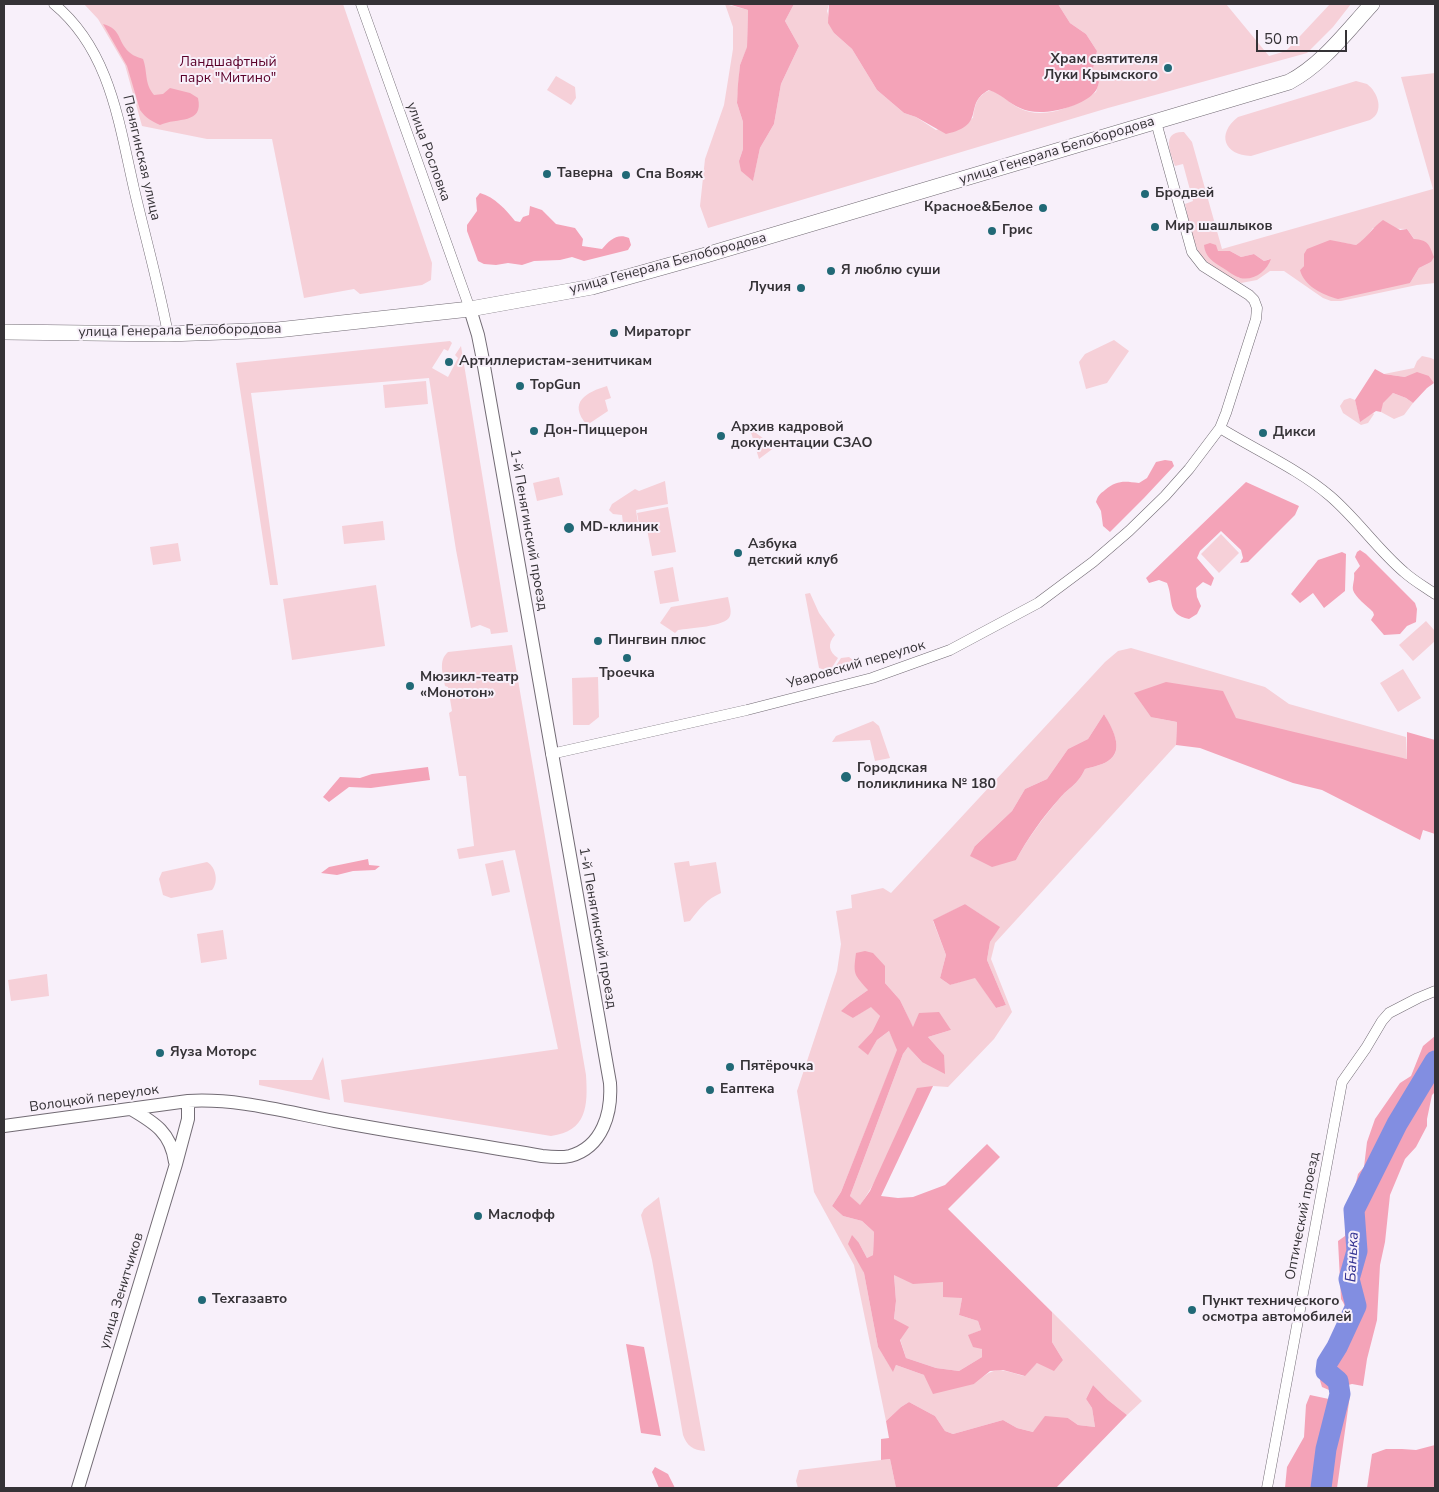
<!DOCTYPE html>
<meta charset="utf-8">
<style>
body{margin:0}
#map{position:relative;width:1439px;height:1492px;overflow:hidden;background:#f8f0fa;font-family:"Nunito Sans",sans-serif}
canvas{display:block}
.frame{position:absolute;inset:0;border:5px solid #353236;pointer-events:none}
.scale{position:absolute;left:1256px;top:30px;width:91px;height:22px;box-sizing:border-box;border:2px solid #353236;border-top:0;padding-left:6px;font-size:15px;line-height:18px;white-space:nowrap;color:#353236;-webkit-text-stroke:4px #f8f0fa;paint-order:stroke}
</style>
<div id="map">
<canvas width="1439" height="1492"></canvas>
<div class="frame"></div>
<div class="scale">50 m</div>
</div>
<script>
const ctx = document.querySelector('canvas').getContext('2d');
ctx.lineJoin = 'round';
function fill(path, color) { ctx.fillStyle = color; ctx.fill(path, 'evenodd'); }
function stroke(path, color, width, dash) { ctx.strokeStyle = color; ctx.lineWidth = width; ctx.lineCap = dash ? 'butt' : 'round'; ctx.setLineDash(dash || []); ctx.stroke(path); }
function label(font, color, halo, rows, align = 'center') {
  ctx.font = font + ' "Nunito Sans",sans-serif'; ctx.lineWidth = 4; ctx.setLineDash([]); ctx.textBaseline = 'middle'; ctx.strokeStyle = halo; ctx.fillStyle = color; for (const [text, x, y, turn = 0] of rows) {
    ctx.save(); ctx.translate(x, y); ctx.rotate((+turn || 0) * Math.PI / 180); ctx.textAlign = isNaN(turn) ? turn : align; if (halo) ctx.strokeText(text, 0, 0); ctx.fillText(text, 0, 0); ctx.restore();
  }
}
fill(new Path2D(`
 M 84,4 L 343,4 L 432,263 L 431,280 L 422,285 L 360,294 L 354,289 L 304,298 L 272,139 L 207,139 L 142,126 L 125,65 L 98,19 Z
 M 725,4 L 748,10 L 747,48 L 740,65 L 737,103 L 743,122 L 743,149 L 739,161 L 753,180 L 760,148 L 774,124 L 781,84 L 799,46 L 785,21 L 794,4 L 829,4 L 827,11 L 834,33 L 852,49 L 877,90 L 904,113 L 916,117 L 936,130 L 973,118 C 975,104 977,96 990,90 C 1004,95 1007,102 1019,108 C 1043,121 1076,106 1096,92 L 1099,82 L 1093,69 L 1097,51 L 1086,34 L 1070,23 L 1058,4 L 1226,4 L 1269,56 L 1286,51 L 1330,4 L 1351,4 L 1333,27 L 1307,53 L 1108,108 L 708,228 L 700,206 L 705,159 L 724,105 L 733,49 L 733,27 Z
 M 1435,73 L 1435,283 L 1417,285 L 1341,301 L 1331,301 L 1323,298 L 1284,271 L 1270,271 L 1257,280 L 1241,283 C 1225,274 1203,265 1196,246 C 1190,233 1188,217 1185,204 L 1193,201 L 1183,164 L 1175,166 C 1171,154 1160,131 1184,132 L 1192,142 L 1222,249 L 1433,189 L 1401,77 ZM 1373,228 L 1407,229 L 1431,262 L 1419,268 L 1410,283 L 1300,270 L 1330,241 L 1356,245 L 1366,238 ZM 1218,251 L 1230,251 L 1241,257 L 1254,254 L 1264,261 L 1270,259 L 1239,278 Z
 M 556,76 L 575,87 L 576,98 L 571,105 L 547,90 Z
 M 1356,81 L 1367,84 C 1378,92 1385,112 1370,120 L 1251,156 C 1224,155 1216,134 1238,117 Z
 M 1114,340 L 1129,351 L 1107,383 L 1086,389 L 1079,362 L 1085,354 Z
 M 450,341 L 452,343 L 448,351 L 444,349 L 432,368 L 448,377 L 458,358 L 455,355 L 461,346 L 508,632 L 491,634 L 490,629 L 480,625 L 471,628 L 456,550 L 429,378 L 251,393 L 278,585 L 270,585 L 236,363 Z
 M 1422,356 L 1431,358 L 1435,360 L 1434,383 L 1429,376 L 1405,377 L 1384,374 L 1414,368 L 1417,361 Z
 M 426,381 L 428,404 L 385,408 L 383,385 Z
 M 607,386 L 611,398 L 605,400 L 608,411 L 587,425 C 567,402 587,392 607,386 Z
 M 1393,393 L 1406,398 L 1413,403 L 1404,415 L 1394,419 L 1381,412 L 1382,403 Z
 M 1350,398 L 1355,400 L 1360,421 L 1373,413 L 1374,414 L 1368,423 L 1361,425 L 1343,413 L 1340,406 L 1344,400 Z
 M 752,428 L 756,433 L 775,447 L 759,459 L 750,429 Z
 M 559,477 L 563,495 L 537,501 L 533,483 Z
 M 665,481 L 668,504 L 636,510 L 639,530 L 624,532 L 622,515 L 613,514 L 609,510 L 612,504 L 635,489 L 639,491 Z
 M 668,507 L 676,552 L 652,556 L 647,529 L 640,530 L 637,513 Z
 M 383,521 L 385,540 L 344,544 L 342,526 Z
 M 1221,534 L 1239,553 L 1219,573 L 1201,554 Z
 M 178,543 L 181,561 L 153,565 L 150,547 Z
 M 673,567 L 679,601 L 660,604 L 654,571 Z
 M 376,585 L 385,646 L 292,660 L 283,599 Z
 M 810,593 L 819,613 L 835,635 C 827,644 829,652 838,658 L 826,677 L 825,670 L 819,668 L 805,594 Z
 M 728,597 C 729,603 732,611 730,616 C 726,627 689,628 678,630 L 675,633 L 660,623 L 671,607 Z
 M 1426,621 L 1435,631 L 1435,641 L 1413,661 L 1399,645 Z
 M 512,645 L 586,1075 C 588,1106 587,1131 551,1136 L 344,1102 L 341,1080 L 558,1049 L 515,850 L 459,859 L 457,849 L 474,846 L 466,776 L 459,776 L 449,713 L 452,711 L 448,687 L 445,686 C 443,673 438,661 448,652 Z
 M 1131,648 L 1265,687 L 1289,704 L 1406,737 L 1407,759 L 1151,717 L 1177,722 L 1176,745 L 995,943 L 991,959 L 1012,1012 L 994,1039 L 948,1087 L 933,1086 L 860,1206 L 850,1196 L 903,1054 L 908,1047 L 922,1062 L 944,1055 L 928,1037 L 951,1030 L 913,1028 L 900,1000 L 885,983 L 868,990 L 851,1002 L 853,1018 L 871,1006 L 880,1016 L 872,1032 L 859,1047 L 868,1054 L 877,1040 L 889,1031 L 898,1049 L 841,1192 L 832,1206 L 843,1216 L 862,1221 L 874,1232 L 873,1255 L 867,1258 L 859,1243 L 859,1261 L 864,1273 L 878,1347 L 893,1371 L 896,1365 L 924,1375 L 974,1384 C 996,1365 998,1369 1024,1376 L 1037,1363 L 1063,1360 L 1052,1342 L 1052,1312 L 1142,1401 L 1127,1415 L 1108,1400 L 1093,1385 L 1086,1399 L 1092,1408 L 1095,1427 L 1078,1425 L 1068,1418 L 1033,1432 L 1017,1428 L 1003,1420 L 953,1434 L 945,1431 L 935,1416 L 909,1402 L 901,1407 L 886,1421 L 854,1265 L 814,1192 L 797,1091 L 837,971 L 841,944 L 836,911 L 852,908 L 851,895 L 883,888 L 891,893 L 1105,662 L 1118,651 ZM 1104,714 C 1111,727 1126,750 1108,761 C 1102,765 1092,767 1085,769 C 1077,786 1070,786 1059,799 C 1043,818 1028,838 1016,860 L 975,846 L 1012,811 L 1025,789 L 1047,779 L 1068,749 L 1088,739 ZM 965,904 L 999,927 L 990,942 L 987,960 L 1006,1005 L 996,1008 L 975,977 L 950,985 L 940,978 L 946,955 L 933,921 Z
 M 849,657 L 862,667 L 830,676 L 830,675 L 841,658 Z
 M 1403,669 L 1421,698 L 1398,712 L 1380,683 Z
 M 598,677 L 599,717 L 589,725 L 573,725 L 572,678 Z
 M 873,721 L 879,726 L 890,758 L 875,761 L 870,740 L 832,742 L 836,736 Z
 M 503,860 L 510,892 L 492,896 L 485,864 Z
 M 689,861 L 690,866 L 716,862 L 721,893 C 707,899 700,908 690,921 L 684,922 L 674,863 Z
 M 207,862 C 216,867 219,882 212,890 L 171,898 L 163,895 L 159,879 L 162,872 Z
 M 223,930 L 227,959 L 201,963 L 197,934 Z
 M 47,974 L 49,996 L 11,1001 L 8,980 Z
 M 323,1057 L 330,1100 L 259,1085 L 259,1080 L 312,1080 Z
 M 659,1197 L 705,1451 C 693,1450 687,1446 683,1435 L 652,1260 L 641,1215 L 644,1209 Z
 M 894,1274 L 932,1282 L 943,1282 L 962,1298 L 959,1315 L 978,1321 L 981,1330 L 969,1335 L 982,1349 L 982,1357 L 959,1371 L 936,1368 L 906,1358 L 894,1320 L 896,1301 Z
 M 890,1459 L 896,1488 L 798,1488 L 796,1481 L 799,1470 Z`), '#f6d0d8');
fill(new Path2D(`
 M 728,4 L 794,4 L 785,21 L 799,46 L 781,84 L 774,124 L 760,148 L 753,181 L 741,171 L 739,161 L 743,149 L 743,122 L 737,103 L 738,84 L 740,65 L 747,47 L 748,10 Z
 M 829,4 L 1058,4 L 1070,23 L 1086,34 L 1097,51 L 1093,69 L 1099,82 C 1098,86 1097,90 1094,93 C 1080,108 1039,118 1020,108 C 1008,103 1003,95 989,90 C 962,104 988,125 946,134 L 916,117 L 904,113 L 877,90 L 852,49 L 834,33 L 828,23 Z
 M 103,24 C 122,29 117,41 129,52 C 133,56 138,57 143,59 C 148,73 144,83 154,95 L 163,94 L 170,88 L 190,93 L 198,98 C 204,125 177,117 160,125 C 151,121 146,118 140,110 L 127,66 Z
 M 480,193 C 495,197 506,210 515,221 L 520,222 L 523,217 L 529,215 L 530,206 L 542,210 L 556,224 L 575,228 L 583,239 L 582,246 L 602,249 C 610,240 617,233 629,238 L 631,245 L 628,250 L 584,261 L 572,257 L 560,260 L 534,261 L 522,265 L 508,263 L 496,265 L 484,264 L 478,261 L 467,231 L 467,225 L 477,211 L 476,198 Z
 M 1383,220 L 1400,230 L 1407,229 L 1414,239 C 1428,240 1429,244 1434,257 L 1431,262 L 1419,268 L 1410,283 L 1338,299 C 1323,295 1304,286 1300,270 L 1304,266 L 1304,254 L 1307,249 L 1330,240 L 1356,245 C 1368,237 1371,229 1383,220 Z
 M 1210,243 L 1216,245 L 1218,251 L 1230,251 L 1241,257 L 1254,254 L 1264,261 L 1271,259 C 1267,271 1254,281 1240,278 C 1234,276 1228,271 1223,268 C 1213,262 1205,257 1204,245 Z
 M 1375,369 L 1384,374 L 1405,377 L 1417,372 L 1429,376 L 1434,383 L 1427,388 L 1413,403 L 1406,398 L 1393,393 L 1383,403 L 1381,412 L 1376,411 L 1360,422 L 1355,400 Z
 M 1165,460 L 1172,461 L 1174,466 L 1144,498 L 1110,532 L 1103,526 L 1101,511 L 1096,502 C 1098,495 1100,494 1105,490 C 1117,480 1124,481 1139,483 L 1147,478 L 1156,462 Z
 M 1246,482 L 1299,506 L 1295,515 L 1248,562 L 1240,563 L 1243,558 L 1241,550 L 1221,531 L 1200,551 L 1197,558 L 1214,578 L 1211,586 L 1203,582 L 1196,588 L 1197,597 L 1201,606 L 1197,614 L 1189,619 C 1166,614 1174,600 1167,583 L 1159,580 L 1149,583 L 1146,578 Z
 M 1360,550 L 1366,554 L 1415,603 L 1417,609 L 1416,622 L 1407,626 L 1400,634 L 1384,635 L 1371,620 L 1374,615 L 1373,612 C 1367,606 1355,597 1353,590 C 1352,585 1355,580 1354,573 L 1360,566 L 1355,557 L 1357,552 Z
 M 1342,552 L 1346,554 L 1345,591 L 1324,608 L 1313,593 L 1300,603 L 1291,594 L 1318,560 Z
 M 1166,682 L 1223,691 L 1236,718 L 1407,759 L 1407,732 L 1435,740 L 1435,834 L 1423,830 L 1420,840 L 1322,790 L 1293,783 L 1200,748 L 1176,745 L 1177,722 L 1151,717 L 1134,693 Z
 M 1104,714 C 1111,726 1126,750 1108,761 C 1102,765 1092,767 1085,769 C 1077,786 1070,786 1059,799 C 1042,818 1028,838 1016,860 L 992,867 L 970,856 L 975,846 L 1012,811 L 1025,789 L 1047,779 L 1068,749 L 1088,739 Z
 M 428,767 L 430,780 L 371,788 L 349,787 L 329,802 L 323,797 L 340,777 L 360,778 L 372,774 Z
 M 368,859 L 369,865 L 380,866 L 375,870 L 353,871 L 337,875 L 321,873 L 329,867 Z
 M 965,904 L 1000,927 L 990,942 L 987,960 L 1006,1005 L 996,1008 L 975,978 L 950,985 L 940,978 L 946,955 L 933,920 Z
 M 865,951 L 873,953 L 885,966 L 885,983 L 900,1000 L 913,1027 L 919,1013 L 939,1012 L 951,1030 L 928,1037 L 944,1055 L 945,1074 L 922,1062 L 908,1047 L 903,1054 L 850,1196 L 860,1205 L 870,1191 L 917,1088 L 933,1086 L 881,1196 L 898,1198 L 913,1197 L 945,1185 L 987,1144 L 1000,1157 L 948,1209 L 1052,1312 L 1052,1342 L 1063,1360 L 1054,1371 L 1037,1363 L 1025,1376 L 1003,1370 L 990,1371 L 974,1384 L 933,1394 L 924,1375 L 896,1365 L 893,1372 L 878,1347 L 864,1273 L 848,1244 L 852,1235 L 859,1243 L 867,1258 L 873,1255 L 874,1232 L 862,1221 L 843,1216 L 832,1206 L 841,1192 L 897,1050 L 889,1031 L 877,1040 L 868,1055 L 858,1047 L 872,1032 L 880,1016 L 871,1007 L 853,1018 L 841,1011 L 851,1002 L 868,990 C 854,974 853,975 856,953 ZM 894,1275 L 913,1284 L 943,1282 L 943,1297 L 962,1298 L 959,1315 L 978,1321 L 981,1330 L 968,1335 L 973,1347 L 982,1349 L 982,1357 L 959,1371 L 936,1368 L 906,1358 L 900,1340 L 909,1327 L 894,1319 L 896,1301 Z
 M 1435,1036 L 1435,1092 L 1432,1095 L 1427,1119 L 1427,1126 L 1416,1147 L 1405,1159 L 1390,1195 L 1385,1242 L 1380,1265 L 1377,1320 L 1367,1359 L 1363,1386 L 1352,1384 L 1329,1390 L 1322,1387 C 1316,1372 1322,1356 1330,1342 C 1333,1338 1338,1335 1341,1331 C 1349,1321 1348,1309 1341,1299 L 1338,1241 L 1345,1236 L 1345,1228 L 1358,1174 L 1364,1167 L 1367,1142 L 1375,1119 L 1400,1083 L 1411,1076 L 1423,1046 Z
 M 626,1344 L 644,1347 L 661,1436 L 641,1433 Z
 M 1093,1385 L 1108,1400 L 1127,1415 L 1056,1488 L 896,1488 L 890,1459 L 881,1460 L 881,1439 L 889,1438 L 886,1421 L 901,1407 L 909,1402 L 935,1416 L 945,1431 L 953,1434 L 1003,1420 L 1017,1428 L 1033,1432 L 1045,1416 L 1068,1418 L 1078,1425 L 1095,1427 L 1092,1408 L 1086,1399 Z
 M 1310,1395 L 1343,1402 L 1350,1395 L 1337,1488 L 1285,1488 L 1287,1467 L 1304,1437 L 1306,1405 Z
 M 1435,1445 L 1434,1487 L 1422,1488 L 1367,1488 L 1372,1454 L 1386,1449 L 1402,1449 L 1416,1450 Z
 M 655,1467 L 668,1474 L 675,1488 L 659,1488 L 652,1472 Z`), '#f4a3b8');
stroke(new Path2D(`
 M 1321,1488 L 1326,1449 L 1340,1394 L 1338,1381 L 1326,1371 L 1327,1363 L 1337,1347 L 1356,1306 L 1349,1279 L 1357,1251 L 1354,1210 L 1397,1124 L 1435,1061`), '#828ee1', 21);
const minor = new Path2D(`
 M 54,4 C 111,51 119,125 135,193 C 146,240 159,286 168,334
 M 361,4 L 470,309
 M 1220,428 C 1254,449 1300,470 1330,496 C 1357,519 1377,549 1404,572 C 1414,581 1425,587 1435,594
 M 551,754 L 747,710 L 872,678 L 950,650 L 1038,603 L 1093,562 L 1129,531 L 1165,496 L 1189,469 L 1220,428 L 1226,413 L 1256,319 L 1257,308 L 1254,300 L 1249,295 L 1203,266 L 1192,252 L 1156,122
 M 1267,1488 L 1342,1082 L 1366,1048 L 1382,1021 L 1389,1013 L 1418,998 L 1435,991`);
const tertiary = new Path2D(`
 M 131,1109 C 155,1123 171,1133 175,1162
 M 4,1126 L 188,1101 C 238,1098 286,1112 335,1121 C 404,1134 473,1144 542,1156 C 551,1157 561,1158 570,1156 C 603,1147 612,1112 610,1083 L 482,355 L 478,335 L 470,309
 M 78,1488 L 176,1164 L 188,1119 L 188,1101`);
const secondary = new Path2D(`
 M 4,332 L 168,334 L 277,330 L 470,309 L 592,287 L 706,255 L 1289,82 C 1323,64 1347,31 1372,4`);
stroke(minor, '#726b74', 11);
stroke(tertiary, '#726b74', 14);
stroke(secondary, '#726b74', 16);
stroke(minor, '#fff', 10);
stroke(tertiary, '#fff', 12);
stroke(secondary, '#fff', 15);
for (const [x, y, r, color] of [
 [1168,68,5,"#216976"],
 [547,174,5,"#216976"],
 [626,175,5,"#216976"],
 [1145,194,5,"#216976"],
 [1043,208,5,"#216976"],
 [1155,227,5,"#216976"],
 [992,231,5,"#216976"],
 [831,271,5,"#216976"],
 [801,288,5,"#216976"],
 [614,333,5,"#216976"],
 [449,362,5,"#216976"],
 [520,386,5,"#216976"],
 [534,431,5,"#216976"],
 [1263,433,5,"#216976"],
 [721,436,5,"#216976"],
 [569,528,6,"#216976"],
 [738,553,5,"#216976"],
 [598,641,5,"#216976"],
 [627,658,5,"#216976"],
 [410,686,5,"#216976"],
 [846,777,6,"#216976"],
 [160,1053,5,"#216976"],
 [730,1067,5,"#216976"],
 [710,1090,5,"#216976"],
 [478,1216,5,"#216976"],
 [202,1300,5,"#216976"],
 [1192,1310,5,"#216976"]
]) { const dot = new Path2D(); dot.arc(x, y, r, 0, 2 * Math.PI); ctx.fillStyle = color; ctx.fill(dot); stroke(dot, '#f8f0fa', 2); }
label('bold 14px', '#353236', '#f8f0fa', [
 ["Храм святителя",1158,60,"right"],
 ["Луки Крымского",1158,76,"right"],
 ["Таверна",557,174],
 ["Спа Вояж",636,175],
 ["Бродвей",1155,194],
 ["Красное&Белое",1033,208,"right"],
 ["Мир шашлыков",1165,227],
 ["Грис",1002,231],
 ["Я люблю суши",841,271],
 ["Лучия",791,288,"right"],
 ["Мираторг",624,333],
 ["Артиллеристам-зенитчикам",459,362],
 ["TopGun",530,386],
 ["Архив кадровой",731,428],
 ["документации СЗАО",731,444],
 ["Дон-Пиццерон",544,431],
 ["Дикси",1273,433],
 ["MD-клиник",580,528],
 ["Азбука",748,545],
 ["детский клуб",748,561],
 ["Пингвин плюс",608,641],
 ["Троечка",627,674,"center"],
 ["Мюзикл-театр",420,678],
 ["«Монотон»",420,694],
 ["Городская",857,769],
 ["поликлиника № 180",857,785],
 ["Яуза Моторс",170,1053],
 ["Пятёрочка",740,1067],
 ["Еаптека",720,1090],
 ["Маслофф",488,1216],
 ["Техгазавто",212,1300],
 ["Пункт технического",1202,1302],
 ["осмотра автомобилей",1202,1318]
], 'left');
label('14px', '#5b0029', '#f8f0fa', [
 ["Ландшафтный",228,63],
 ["парк \"Митино\"",228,79]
]);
label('14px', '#353236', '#f8f0fa', [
 ["улица Генерала Белобородова",1057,151,-17],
 ["улица Рословка",428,152,70],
 ["Пенягинская улица",141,158,77],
 ["улица Генерала Белобородова",668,264,-15],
 ["улица Генерала Белобородова",180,331,-1],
 ["1-й Пенягинский проезд",528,530,80],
 ["Уваровский переулок",856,665,-16],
 ["1-й Пенягинский проезд",597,928,80],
 ["Волоцкой переулок",94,1099,-8],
 ["Оптический проезд",1303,1216,-79],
 ["улица Зенитчиков",122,1291,-73]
]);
label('italic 15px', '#303090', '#f8f0fa', [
 ["Банька",1353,1257,-87]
]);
</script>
